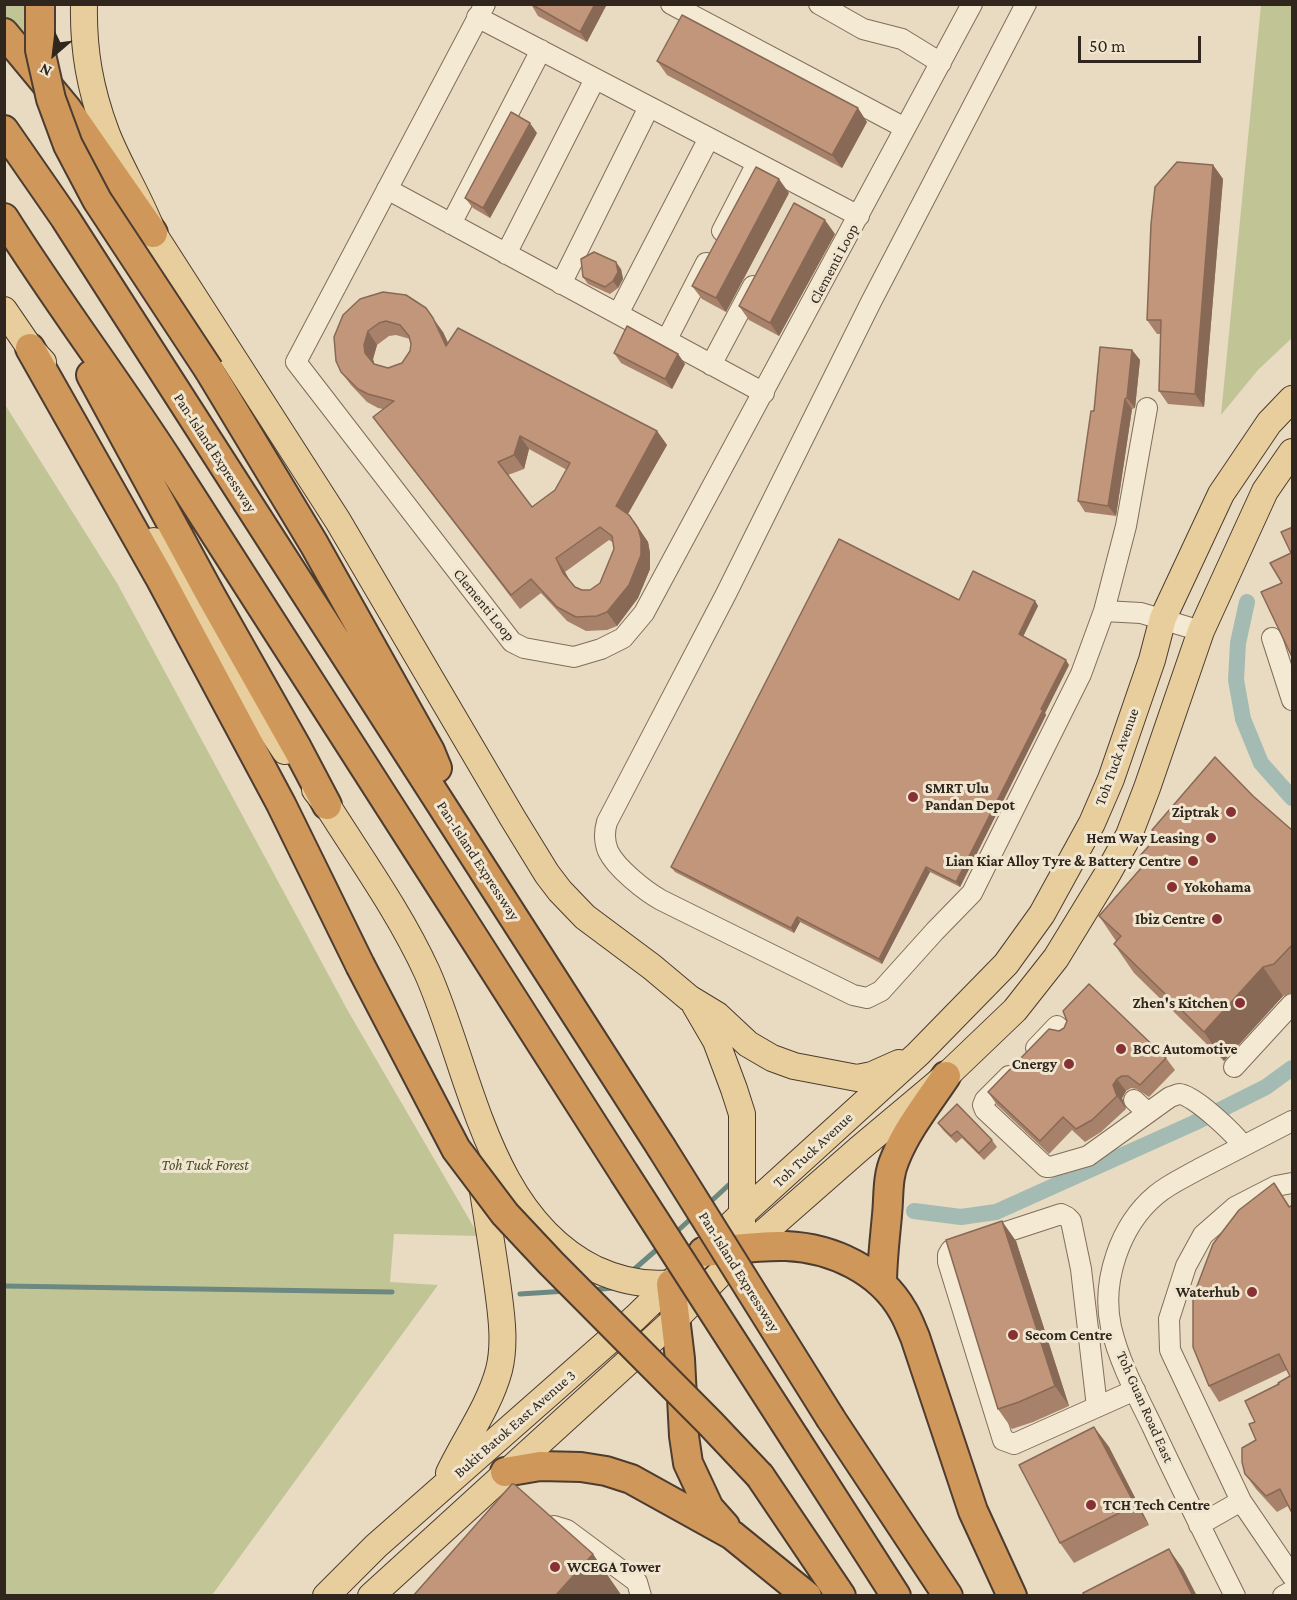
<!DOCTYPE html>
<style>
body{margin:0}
#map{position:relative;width:1297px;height:1600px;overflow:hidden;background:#e8dbc1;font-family:"Crimson Pro",serif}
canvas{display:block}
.frame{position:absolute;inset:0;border:6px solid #31261d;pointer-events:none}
.north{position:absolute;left:24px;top:24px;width:60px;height:60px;-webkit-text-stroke:4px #f0e6d0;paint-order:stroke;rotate:208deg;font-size:16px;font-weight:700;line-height:24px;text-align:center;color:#31261d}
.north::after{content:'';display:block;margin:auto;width:21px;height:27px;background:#31261d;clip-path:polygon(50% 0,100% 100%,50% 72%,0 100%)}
.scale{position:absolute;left:1078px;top:36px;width:123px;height:27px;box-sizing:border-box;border:3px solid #31261d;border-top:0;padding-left:8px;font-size:18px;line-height:21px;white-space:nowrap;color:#31261d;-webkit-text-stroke:4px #f0e6d0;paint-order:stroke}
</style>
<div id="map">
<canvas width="1297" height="1600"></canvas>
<div class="frame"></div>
<div class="north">N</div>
<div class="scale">50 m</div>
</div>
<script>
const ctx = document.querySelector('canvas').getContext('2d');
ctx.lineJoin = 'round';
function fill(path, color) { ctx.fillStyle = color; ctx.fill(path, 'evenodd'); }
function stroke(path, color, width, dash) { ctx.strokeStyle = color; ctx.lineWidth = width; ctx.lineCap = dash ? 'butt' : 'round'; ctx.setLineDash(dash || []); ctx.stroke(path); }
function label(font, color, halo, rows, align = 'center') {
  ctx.font = font + ' "Crimson Pro",serif'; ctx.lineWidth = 6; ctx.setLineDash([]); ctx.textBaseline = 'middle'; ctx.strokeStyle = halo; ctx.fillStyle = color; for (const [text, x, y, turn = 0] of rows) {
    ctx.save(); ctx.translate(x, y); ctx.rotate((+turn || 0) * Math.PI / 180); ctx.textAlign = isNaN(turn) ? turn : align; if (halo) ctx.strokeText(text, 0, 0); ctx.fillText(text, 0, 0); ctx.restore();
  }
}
fill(new Path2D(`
 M 5,5 L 26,5 L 31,43 L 5,16 Z
 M 1261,5 L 1292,5 L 1292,338 L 1258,370 L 1221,415 Z
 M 4,403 L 117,583 L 348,1011 L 479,1236 L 394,1234 L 390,1282 L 438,1285 L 212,1595 L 5,1595 Z`), '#c1c596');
stroke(new Path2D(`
 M 707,1205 L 733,1181
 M 673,1235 L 695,1215
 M 631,1272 L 662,1245
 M 4,1286 L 392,1292
 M 591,1290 L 613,1288
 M 520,1294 L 567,1291`), '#6c8880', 5);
stroke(new Path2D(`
 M 1247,602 L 1238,643 L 1236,680 L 1243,719 L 1261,763 L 1292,798
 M 914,1211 L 961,1217 L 996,1212 L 1194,1123 L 1266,1087 L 1292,1068`), '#a3bbb3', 16);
const minor = new Path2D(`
 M 485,4 L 296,362 L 512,642 L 524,648 L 574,657 L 601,649 L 623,638 L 644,613 L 972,4
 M 671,4 L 905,128
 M 819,4 L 863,29 L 902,39 L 941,63
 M 1026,4 L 871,302 L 726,594 L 607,822 C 604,832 604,841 608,851 C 616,868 645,891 661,900 L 853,995 L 867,998 L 881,991 L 935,931 L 972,893 L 1081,674 L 1104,611 L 1126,526 L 1147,408
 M 477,17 L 859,216
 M 387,189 L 764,393
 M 451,224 L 541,50
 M 722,231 L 757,163
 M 506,254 L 595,79
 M 561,284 L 649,107
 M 618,314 L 709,138
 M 666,341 L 706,263
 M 711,365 L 753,286
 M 1104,611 L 1141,613 L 1201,631
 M 1272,638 L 1292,700
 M 1036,1048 L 1057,1026 L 1064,1032
 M 1234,1067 L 1292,1004
 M 1009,1076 L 985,1100 L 983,1105 L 985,1110 L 1046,1167 L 1050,1167 L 1088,1156 L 1170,1097 C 1171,1097 1178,1094 1179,1094 C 1193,1094 1235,1134 1243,1146
 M 1134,1100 L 1148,1113
 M 1292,1183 L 1276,1186 L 1235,1207 L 1203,1235 L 1186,1266 L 1169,1319 L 1170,1350 L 1241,1501 L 1292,1576
 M 1097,1407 L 1081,1269 L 1071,1221 L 1067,1217 L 1061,1214 L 951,1250 L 948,1255 L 948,1262 L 1003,1440 L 1014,1444 L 1135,1390
 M 1199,1525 L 1241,1501
 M 541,1531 L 554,1526 L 567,1530 L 637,1582 L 641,1596
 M 1235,1596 C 1207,1540 1179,1484 1153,1428 C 1137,1395 1119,1362 1111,1327 C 1101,1281 1120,1225 1156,1195 C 1169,1184 1185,1177 1199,1169 C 1230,1153 1261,1137 1292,1121
 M 1283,1596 L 1292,1591`);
const major = new Path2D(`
 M 84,4 C 83,50 90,89 106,132 C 119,166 140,198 153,233 L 338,521 L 512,817 L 547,874 L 560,891 L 585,917 L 652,967 L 689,998 L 717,1015 L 748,1044 L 772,1058 L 794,1066 L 857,1078 L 872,1075 L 899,1063
 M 4,310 L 30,348 L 43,362
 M 154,541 L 238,680 L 285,751
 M 315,790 L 327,805 C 361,859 400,913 427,972 C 471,1071 487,1216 595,1269 C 621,1281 650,1287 679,1282
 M 695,1005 L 716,1041 L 734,1089 L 742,1114 L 742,1225
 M 449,1473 C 465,1439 489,1407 499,1370 C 505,1346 502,1320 499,1297 C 494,1257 487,1218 481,1178
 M 326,1596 L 376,1546 L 636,1317 L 741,1215 L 918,1054 L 1006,964 L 1042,914 L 1092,823 L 1111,779 L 1152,660 L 1163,618 L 1221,494 L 1269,423 L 1292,399
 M 371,1596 L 674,1320 L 745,1249 L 859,1149 L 946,1076 L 1015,1010 L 1056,958 L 1108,873 L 1129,835 L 1147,788 L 1201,631 L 1265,491 L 1292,452`);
const highway = new Path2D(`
 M 4,33 L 67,109 L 153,233
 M 4,130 L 65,218 L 661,1147
 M 4,218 C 57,302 117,381 171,465 C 323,700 473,937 624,1173
 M 30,348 L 159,576 L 281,804 L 360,965
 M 209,370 L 314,544 L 430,751 L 437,768
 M 91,375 L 211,596 L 297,748 L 327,805
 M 703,1252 C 730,1250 759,1245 786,1246 C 832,1248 880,1270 903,1311 C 908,1319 911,1328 915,1337 L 973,1511 L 1012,1596
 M 671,1284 L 680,1359 L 684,1436 L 688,1463 L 709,1508 L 725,1526
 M 882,1284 C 882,1261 885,1238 887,1215 C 889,1196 887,1177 895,1159 C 907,1129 928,1103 946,1076
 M 831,1419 L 948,1596
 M 796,1440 L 896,1596
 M 505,1472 L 540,1466 L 581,1467 L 606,1471 L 631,1479 L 732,1535 L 807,1596
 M 760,1476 L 841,1596`);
stroke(minor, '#806d5b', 22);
stroke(major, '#4d3c2f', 28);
stroke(highway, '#4d3c2f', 32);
stroke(minor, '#f4e9d3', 20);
stroke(major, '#e8ce9c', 26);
stroke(highway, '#cf985a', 28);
const highwayBridge = new Path2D(`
 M 40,4 L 40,50 L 51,99 L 68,145 L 97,200 L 209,370
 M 360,965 L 456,1149 L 505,1214 L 551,1263 L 710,1423 L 760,1476
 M 661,1147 L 831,1419
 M 624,1173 L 796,1440`);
stroke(highwayBridge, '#4d3c2f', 32, []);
stroke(highwayBridge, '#cf985a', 28);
fill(new Path2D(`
 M 531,4 L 607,4 L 587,42 L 538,16 Z
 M 657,61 L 867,122 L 842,168 L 667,75 Z
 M 537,133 L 490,218 L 473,208 L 465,198 Z
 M 1213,165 L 1223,179 L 1204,407 L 1168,404 L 1159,391 L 1161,334 L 1157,334 L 1147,320 Z
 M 789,193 L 726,312 L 702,299 L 692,286 Z
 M 835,234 L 779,336 L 749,320 L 739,306 Z
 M 621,269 L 623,279 L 618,288 L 610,294 L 588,284 L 583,277 Z
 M 360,299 L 443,332 L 448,343 L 657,431 L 667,445 L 628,514 L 648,542 L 650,553 L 650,569 L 638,598 L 617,626 L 607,630 L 586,631 L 567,621 L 541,593 L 520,609 L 373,417 L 383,409 L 378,408 L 367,402 L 351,385 L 341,372 ZM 396,335 L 410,339 L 411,344 L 410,351 L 402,363 L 388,368 L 374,364 L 373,359 L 377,345 L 389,336 ZM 529,449 L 567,470 L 555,490 L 532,507 L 508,475 L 524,469 ZM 609,540 L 614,543 L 614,549 L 600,583 L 590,590 L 582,590 L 575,587 L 570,581 L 565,572 Z
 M 1132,350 L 1140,360 L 1135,408 L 1132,409 L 1116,516 L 1085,512 L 1078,501 L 1094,411 Z
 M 614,353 L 678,354 L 685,364 L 672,389 L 621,363 Z
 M 959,600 L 1035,601 L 1038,606 L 1023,636 L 1069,665 L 1045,713 L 1046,715 L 960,887 L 930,872 L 882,964 L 800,922 L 794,933 L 675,872 L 671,867 Z
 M 1253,796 L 1293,831 L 1293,993 L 1283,996 L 1224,1061 L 1134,973 L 1114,944 L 1116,941 L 1099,916 L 1142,868 L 1136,860 L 1157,837 L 1152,830 Z
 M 1166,1058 L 1175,1070 L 1149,1097 L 1137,1089 L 1131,1088 L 1126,1091 L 1122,1098 L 1126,1109 L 1101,1132 L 1085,1142 L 1072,1130 L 1049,1154 L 997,1105 L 988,1092 Z
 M 938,1123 L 992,1140 L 997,1147 L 984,1160 L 962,1138 L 956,1143 L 943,1130 Z
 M 1274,1183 L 1290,1207 L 1293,1205 L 1293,1515 L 1288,1506 L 1277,1512 L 1256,1489 L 1245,1474 L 1242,1462 L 1242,1448 L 1256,1440 L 1249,1424 L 1255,1422 L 1245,1401 L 1279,1384 L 1278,1383 L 1290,1376 L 1287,1370 L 1219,1402 L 1209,1386 L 1193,1347 L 1193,1297 L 1213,1244 L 1239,1210 Z
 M 1016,1241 L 1069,1406 L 1033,1422 L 1012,1429 L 998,1409 Z
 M 1094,1427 L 1109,1447 L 1149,1525 L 1074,1563 L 1060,1543 Z`), '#a7816a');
fill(new Path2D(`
 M 595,4 L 607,4 L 587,42 L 580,32 Z
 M 858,108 L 867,122 L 842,168 L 832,155 Z
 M 530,123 L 537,133 L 490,218 L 483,208 Z
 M 1213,165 L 1223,179 L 1204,407 L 1195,394 Z
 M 779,179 L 789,193 L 726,312 L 716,298 Z
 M 825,220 L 835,234 L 779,336 L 770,323 Z
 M 616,262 L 621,269 L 623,279 L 618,288 L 613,281 Z
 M 433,318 L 443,332 L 456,360 L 446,346 Z
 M 368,331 L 377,345 L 373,359 L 375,366 L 365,353 L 364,345 Z
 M 1132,350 L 1140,360 L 1135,408 L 1127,398 Z
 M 678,354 L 685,364 L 672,389 L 665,379 Z
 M 1125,399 L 1132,409 L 1116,516 L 1108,506 Z
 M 657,431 L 667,445 L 625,519 L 616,506 Z
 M 520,436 L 529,449 L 524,469 L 514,455 Z
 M 634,521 L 648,542 L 650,553 L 650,569 L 638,598 L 617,626 L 607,612 Z
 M 556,558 L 565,572 L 573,586 L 563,573 Z
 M 1035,601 L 1038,606 L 1022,639 L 1019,634 Z
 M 1066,660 L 1069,665 L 1045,713 L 1046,715 L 960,887 L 956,882 Z
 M 926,867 L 930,872 L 882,964 L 879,959 Z
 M 797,917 L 800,922 L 794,933 L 791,928 Z
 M 1263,967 L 1283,996 L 1224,1061 L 1204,1032 Z
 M 1117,1079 L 1126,1091 L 1122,1098 L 1126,1109 L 1117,1096 L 1113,1085 Z
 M 1002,1221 L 1016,1241 L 1069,1406 L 1055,1386 Z
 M 1094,1427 L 1109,1447 L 1149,1525 L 1135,1505 Z
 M 1169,1549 L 1183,1569 L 1197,1596 L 1193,1596 Z
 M 593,1554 L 622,1596 L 555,1596 Z`), '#886956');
const building = new Path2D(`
 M 531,4 L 595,4 L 580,32 Z
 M 682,15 L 858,108 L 832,155 L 657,61 Z
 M 511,112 L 530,123 L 483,208 L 465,198 Z
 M 1177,162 L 1213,165 L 1195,394 L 1159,391 L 1161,320 L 1147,320 L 1151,224 L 1155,187 Z
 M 756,167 L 779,179 L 716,298 L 692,286 Z
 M 794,203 L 825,220 L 770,323 L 739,306 Z
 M 594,252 L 616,262 L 618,272 L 613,281 L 605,287 L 583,277 L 581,259 Z
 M 383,292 L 406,295 L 426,308 L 433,318 L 446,346 L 458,328 L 657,431 L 616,506 L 629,515 L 638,528 L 641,539 L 641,555 L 629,585 L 607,612 L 597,616 L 576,617 L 557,607 L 531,579 L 511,595 L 373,417 L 394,401 L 368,394 L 358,389 L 341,372 L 336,361 L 334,337 L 343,315 L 360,299 ZM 386,321 L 400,325 L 409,336 L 411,344 L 410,351 L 402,363 L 388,368 L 374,364 L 365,353 L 364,345 L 368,331 L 379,323 ZM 520,436 L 570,463 L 555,490 L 532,507 L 498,462 L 514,455 ZM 600,527 L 612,536 L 614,549 L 600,583 L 590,590 L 582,590 L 575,587 L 563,573 L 556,558 Z
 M 627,326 L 678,354 L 665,379 L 614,353 Z
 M 1100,347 L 1132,350 L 1127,398 L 1125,399 L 1108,506 L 1078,501 L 1091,411 L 1094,411 Z
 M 1293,527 L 1293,659 L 1261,592 L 1282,583 L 1270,563 L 1291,553 L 1281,532 Z
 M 839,539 L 959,600 L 973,571 L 1035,601 L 1019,634 L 1066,660 L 1041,709 L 1043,710 L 956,882 L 926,867 L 879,959 L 797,917 L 791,928 L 671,867 Z
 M 1215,757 L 1253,796 L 1293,831 L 1293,944 L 1274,964 L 1263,967 L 1204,1032 L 1114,944 L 1121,936 L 1099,916 L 1143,866 L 1136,860 L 1158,836 L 1152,830 Z
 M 1089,984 L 1166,1058 L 1140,1085 L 1128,1076 L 1122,1076 L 1117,1079 L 1113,1085 L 1117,1096 L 1092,1120 L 1076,1129 L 1063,1117 L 1040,1141 L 988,1092 L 1049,1029 L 1059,1031 L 1064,1028 L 1067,1021 L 1063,1011 Z
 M 957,1104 L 992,1140 L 979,1153 L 957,1131 L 951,1136 L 938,1123 Z
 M 1274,1183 L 1289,1207 L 1293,1205 L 1293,1515 L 1280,1489 L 1266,1496 L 1245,1474 L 1242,1462 L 1242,1448 L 1256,1440 L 1249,1424 L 1255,1422 L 1245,1401 L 1279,1384 L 1278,1383 L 1290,1376 L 1279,1354 L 1209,1386 L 1193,1347 L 1193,1297 L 1213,1244 L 1239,1210 Z
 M 1002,1221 L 1055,1386 L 1019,1402 L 998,1409 L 946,1240 Z
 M 1094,1427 L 1135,1505 L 1060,1543 L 1019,1465 Z
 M 512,1484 L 514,1484 L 593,1554 L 555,1596 L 413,1596 Z
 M 1169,1549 L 1193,1596 L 1084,1596 L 1083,1593 Z`);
fill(building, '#c2967b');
stroke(building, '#886956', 1.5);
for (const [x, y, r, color] of [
 [913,797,6,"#883134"],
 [1231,812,6,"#883134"],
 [1211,838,6,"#883134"],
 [1193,861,6,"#883134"],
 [1172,887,6,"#883134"],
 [1217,919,6,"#883134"],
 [1240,1003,6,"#883134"],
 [1121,1049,6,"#883134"],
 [1069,1064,6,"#883134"],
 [1252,1292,6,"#883134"],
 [1013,1335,6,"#883134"],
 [1091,1505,6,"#883134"],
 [555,1567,6,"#883134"]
]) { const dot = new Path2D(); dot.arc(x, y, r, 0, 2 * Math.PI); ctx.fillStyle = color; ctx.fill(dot); stroke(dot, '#f0e6d0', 2); }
label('15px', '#31261d', '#f0e6d0', [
 ["Clementi Loop",834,264,-62],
 ["Pan-Island Expressway",215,453,57],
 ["Clementi Loop",484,605,51],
 ["Toh Tuck Avenue",1117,757,-70],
 ["Pan-Island Expressway",478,861,57],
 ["Toh Tuck Avenue",813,1150,-43],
 ["Pan-Island Expressway",739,1272,58],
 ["Toh Guan Road East",1145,1407,66],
 ["Bukit Batok East Avenue 3",515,1424,-41]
]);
label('bold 15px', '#31261d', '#f0e6d0', [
 ["SMRT Ulu",925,788,"left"],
 ["Pandan Depot",925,805,"left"],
 ["Ziptrak",1219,812],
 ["Hem Way Leasing",1199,838],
 ["Lian Kiar Alloy Tyre & Battery Centre",1181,861],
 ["Yokohama",1184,887,"left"],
 ["Ibiz Centre",1205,919],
 ["Zhen's Kitchen",1228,1003],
 ["BCC Automotive",1133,1049,"left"],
 ["Cnergy",1057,1064],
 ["Waterhub",1240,1292],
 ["Secom Centre",1025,1335,"left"],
 ["TCH Tech Centre",1103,1505,"left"],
 ["WCEGA Tower",567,1567,"left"]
], 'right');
label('italic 15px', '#434b26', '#f0e6d0', [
 ["Toh Tuck Forest",205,1165]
]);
</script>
